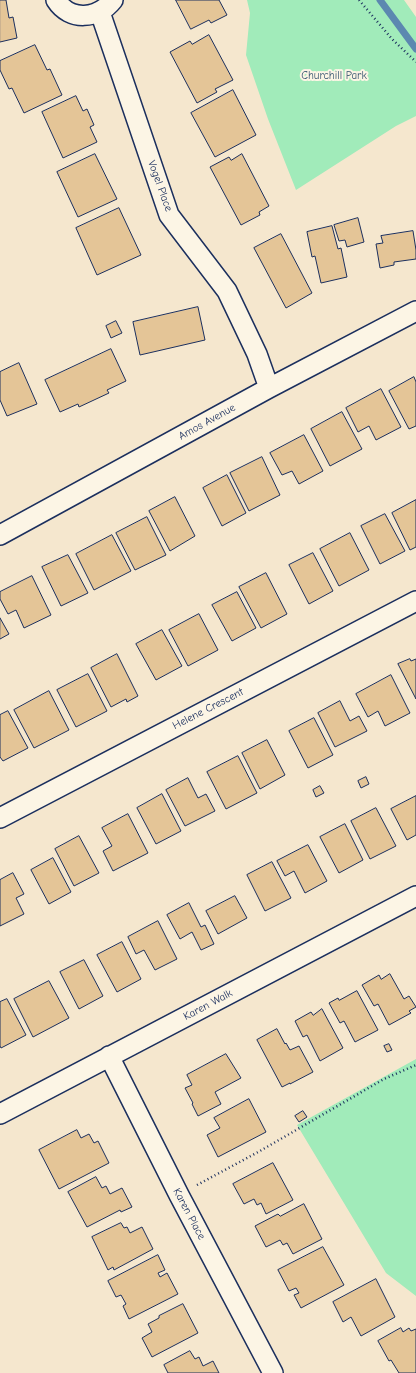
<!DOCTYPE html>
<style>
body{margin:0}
canvas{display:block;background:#f5e7ce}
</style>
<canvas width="416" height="1373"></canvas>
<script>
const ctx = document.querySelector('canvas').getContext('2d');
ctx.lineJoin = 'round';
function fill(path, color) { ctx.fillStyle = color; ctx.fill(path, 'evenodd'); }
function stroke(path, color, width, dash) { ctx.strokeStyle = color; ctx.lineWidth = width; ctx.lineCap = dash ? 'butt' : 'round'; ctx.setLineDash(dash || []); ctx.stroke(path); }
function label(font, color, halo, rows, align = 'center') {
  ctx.font = font + ' "Comic Neue",sans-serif'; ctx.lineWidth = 4; ctx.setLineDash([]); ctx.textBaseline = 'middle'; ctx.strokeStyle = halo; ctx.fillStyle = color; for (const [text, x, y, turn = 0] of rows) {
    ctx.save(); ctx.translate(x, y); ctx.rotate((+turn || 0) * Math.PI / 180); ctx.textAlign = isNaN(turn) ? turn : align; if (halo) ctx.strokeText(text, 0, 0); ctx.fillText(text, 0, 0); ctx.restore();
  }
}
fill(new Path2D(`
 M 247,0 L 404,0 L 416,17 L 416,116 L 396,126 L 296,190 L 268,119 L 246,55 L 250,13 Z
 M 416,1059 L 416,1296 L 386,1273 L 297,1125 Z`), '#a1ebba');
stroke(new Path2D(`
 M 380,0 L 416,49`), '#5c88b0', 7);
const building = new Path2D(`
 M 0,0 L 6,0 L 9,18 L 13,17 L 17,38 L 0,42 Z
 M 176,0 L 219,0 L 227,15 L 211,23 L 209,20 L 191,29 Z
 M 209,35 L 233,80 L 215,89 L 217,92 L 197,103 L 170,52 L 190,41 L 192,44 Z
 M 35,45 L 47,70 L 50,69 L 62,95 L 24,113 L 12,88 L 9,89 L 0,70 L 0,61 Z
 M 233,90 L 256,135 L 215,157 L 191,113 Z
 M 76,96 L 83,111 L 87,109 L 94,125 L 90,127 L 97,142 L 63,158 L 42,112 Z
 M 95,154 L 117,199 L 78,217 L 57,172 Z
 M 242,154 L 269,206 L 259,212 L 260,215 L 241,225 L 210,167 L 229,157 L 231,160 Z
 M 119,208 L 141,255 L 97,275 L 76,228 Z
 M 358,218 L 364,242 L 347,247 L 345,240 L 339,241 L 334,225 Z
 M 332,226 L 338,249 L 341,248 L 347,277 L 321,283 L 315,256 L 312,257 L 307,232 Z
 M 413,231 L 416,250 L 416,259 L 394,262 L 394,265 L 380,268 L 376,244 L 383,243 L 381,236 Z
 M 281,234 L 312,293 L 286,308 L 254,248 Z
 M 198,307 L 205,340 L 140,355 L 133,322 Z
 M 116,321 L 122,333 L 111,338 L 106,326 Z
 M 111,349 L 126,381 L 107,390 L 109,393 L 79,407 L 78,404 L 60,412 L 45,380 Z
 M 19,363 L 37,404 L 7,416 L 0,400 L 0,372 Z
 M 414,377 L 416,382 L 416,426 L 409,429 L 389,391 Z
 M 381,389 L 401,427 L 376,440 L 369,426 L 358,432 L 346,408 Z
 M 342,412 L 362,449 L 330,466 L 311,429 Z
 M 304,435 L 323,471 L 299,484 L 292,471 L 282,475 L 270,453 Z
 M 262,457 L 280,495 L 249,511 L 230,473 Z
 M 227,475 L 246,513 L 222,526 L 203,488 Z
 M 175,497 L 195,536 L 170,551 L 149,511 Z
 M 416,500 L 416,547 L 410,550 L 392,513 Z
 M 385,514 L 405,551 L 380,564 L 361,526 Z
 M 147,517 L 166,555 L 135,570 L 116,533 Z
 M 350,533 L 369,570 L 339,586 L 320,549 Z
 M 112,535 L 131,571 L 94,590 L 76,554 Z
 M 313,553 L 333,591 L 309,604 L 289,565 Z
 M 68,555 L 88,593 L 61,606 L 42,567 Z
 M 266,573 L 287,614 L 261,628 L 239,587 Z
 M 32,576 L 51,615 L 24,628 L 16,610 L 8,614 L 0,599 L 0,592 Z
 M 237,592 L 256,628 L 232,641 L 212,605 Z
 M 199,614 L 218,650 L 188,666 L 169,630 Z
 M 0,618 L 9,634 L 0,639 Z
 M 162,630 L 182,666 L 156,680 L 136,644 Z
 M 117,654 L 138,696 L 127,702 L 126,699 L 111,707 L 91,668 Z
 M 410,659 L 411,661 L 416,659 L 416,699 L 398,664 Z
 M 88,674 L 107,711 L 76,727 L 57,690 Z
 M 391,675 L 410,713 L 385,726 L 378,711 L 368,717 L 356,694 Z
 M 49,691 L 69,730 L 34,748 L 14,710 Z
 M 340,701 L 350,721 L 359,716 L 367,731 L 335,747 L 318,713 Z
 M 8,711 L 28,748 L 3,761 L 0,757 L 0,715 Z
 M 314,718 L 333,755 L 308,768 L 289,731 Z
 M 267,740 L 285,775 L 260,789 L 242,753 Z
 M 238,756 L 257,793 L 226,809 L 207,772 Z
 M 366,777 L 369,784 L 361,788 L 358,781 Z
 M 188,778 L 198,798 L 206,794 L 215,811 L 185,826 L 166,790 Z
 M 320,786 L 324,793 L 316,797 L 313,790 Z
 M 162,794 L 181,831 L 156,844 L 137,808 Z
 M 416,796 L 416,835 L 407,840 L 391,809 Z
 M 376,808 L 396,846 L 370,859 L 351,821 Z
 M 128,814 L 148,853 L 113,871 L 103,851 L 112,846 L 102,828 Z
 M 345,824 L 363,860 L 339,873 L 320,837 Z
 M 79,836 L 99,873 L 74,886 L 55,849 Z
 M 308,845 L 327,881 L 305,893 L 294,871 L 285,876 L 277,861 Z
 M 53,858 L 71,892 L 49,904 L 31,870 Z
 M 272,862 L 291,898 L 265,911 L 247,875 Z
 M 13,873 L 24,894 L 16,898 L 24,914 L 0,926 L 0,880 Z
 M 235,896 L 247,918 L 218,934 L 206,911 Z
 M 189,903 L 201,927 L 205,925 L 214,944 L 201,950 L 192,932 L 180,939 L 167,915 Z
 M 158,921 L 177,959 L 155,970 L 144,950 L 136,954 L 128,937 Z
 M 122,942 L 141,979 L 117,992 L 97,955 Z
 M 84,960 L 103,996 L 79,1009 L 60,972 Z
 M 390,974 L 404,999 L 409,996 L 416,1007 L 409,1011 L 411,1013 L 389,1025 L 378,1004 L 374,1006 L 362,985 L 379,975 L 381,979 Z
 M 49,981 L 69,1018 L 33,1037 L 14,999 Z
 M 357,991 L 378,1030 L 355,1042 L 344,1021 L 340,1023 L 329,1003 L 338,998 L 339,1000 Z
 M 7,999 L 26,1035 L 1,1048 L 0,1046 L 0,1002 Z
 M 322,1009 L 343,1048 L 320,1061 L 307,1035 L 303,1037 L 295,1021 L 311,1012 L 313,1015 Z
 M 277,1029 L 285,1044 L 286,1043 L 290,1050 L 299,1046 L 313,1072 L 290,1084 L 290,1083 L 282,1087 L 257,1040 Z
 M 389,1044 L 392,1050 L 387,1052 L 384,1046 Z
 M 226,1054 L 241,1078 L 215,1092 L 221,1104 L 198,1116 L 192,1104 L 193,1103 L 185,1088 L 192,1085 L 187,1075 Z
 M 249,1099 L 266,1132 L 218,1157 L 207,1135 L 220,1128 L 214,1118 Z
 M 303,1111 L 307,1117 L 299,1122 L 295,1116 Z
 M 77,1130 L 81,1138 L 89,1134 L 94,1143 L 98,1141 L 109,1163 L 59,1189 L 39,1150 Z
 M 273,1163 L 293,1200 L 266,1214 L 261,1203 L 257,1205 L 254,1199 L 244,1204 L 233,1184 Z
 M 96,1177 L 102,1188 L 106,1186 L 110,1194 L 122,1188 L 132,1207 L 121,1212 L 120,1210 L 87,1227 L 68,1192 Z
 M 304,1204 L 322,1239 L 293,1254 L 287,1243 L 283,1245 L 280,1240 L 266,1247 L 255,1226 L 278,1214 L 280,1216 Z
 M 121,1223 L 124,1228 L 127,1227 L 130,1233 L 142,1227 L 153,1249 L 114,1270 L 113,1267 L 108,1270 L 92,1237 Z
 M 323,1247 L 344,1285 L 301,1308 L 294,1295 L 299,1293 L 296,1288 L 289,1291 L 278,1270 Z
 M 158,1255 L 165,1270 L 158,1273 L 160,1277 L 167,1273 L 178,1294 L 129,1319 L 123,1306 L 126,1304 L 121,1295 L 116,1297 L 108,1281 Z
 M 376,1279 L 395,1317 L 361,1336 L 351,1317 L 343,1322 L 333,1302 Z
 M 183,1304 L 198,1333 L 152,1357 L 142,1338 L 152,1332 L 148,1324 L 159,1318 L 159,1316 Z
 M 401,1328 L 403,1332 L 409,1328 L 411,1331 L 416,1329 L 416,1373 L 399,1373 L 391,1360 L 389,1361 L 378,1341 Z
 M 190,1351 L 195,1359 L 199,1357 L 203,1366 L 213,1361 L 219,1373 L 168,1373 L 164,1365 Z`);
fill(building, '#e4c597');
stroke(building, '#1b2f5e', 1);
const street = new Path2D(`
 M 56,0 C 70,22 98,19 113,0
 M 100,12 L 169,215 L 227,291 L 257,354 L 269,388
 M 0,535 L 269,388 L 416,311
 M 0,818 L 416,601
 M 109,1056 L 179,1195 L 273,1373
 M 0,1114 L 416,896`);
stroke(street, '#1b2f5e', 22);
stroke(new Path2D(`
 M 359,0 L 392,39 L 416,62
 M 197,1185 L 260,1151 L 384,1079 L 416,1065`), '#1b2f5e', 2.5, [1, 3]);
stroke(street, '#fcf5e5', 19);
label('11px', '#365570', '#fcf5e5', [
 ["Churchill Park",334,76]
]);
label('11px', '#1b2f5e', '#fcf5e5', [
 ["Vogel Place",160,186,70],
 ["Amos Avenue",207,422,-29],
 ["Helene Crescent",208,709,-27],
 ["Karen Walk",208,1005,-28],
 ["Karen Place",189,1214,62]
]);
</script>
